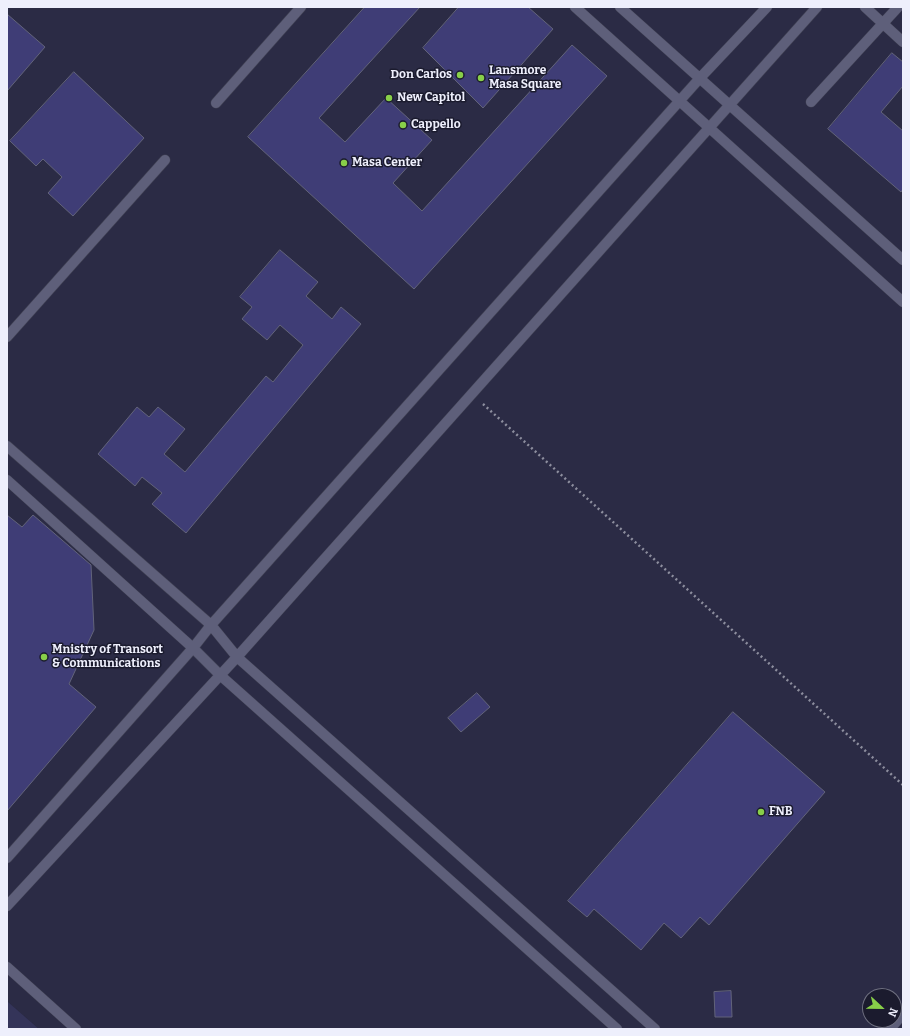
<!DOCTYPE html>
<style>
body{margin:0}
#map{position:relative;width:910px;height:1036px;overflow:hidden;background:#242538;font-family:Bitter,serif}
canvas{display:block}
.frame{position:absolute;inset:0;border:8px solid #eeeffc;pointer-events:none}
.north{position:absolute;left:862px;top:988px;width:40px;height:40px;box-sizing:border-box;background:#1b1b2e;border:1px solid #6f7080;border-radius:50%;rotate:112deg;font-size:11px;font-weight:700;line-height:16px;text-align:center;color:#eeeffc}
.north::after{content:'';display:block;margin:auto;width:14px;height:18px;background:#88cf49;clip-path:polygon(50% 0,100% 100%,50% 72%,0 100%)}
</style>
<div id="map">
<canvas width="910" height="1036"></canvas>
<div class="frame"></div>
<div class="north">N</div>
</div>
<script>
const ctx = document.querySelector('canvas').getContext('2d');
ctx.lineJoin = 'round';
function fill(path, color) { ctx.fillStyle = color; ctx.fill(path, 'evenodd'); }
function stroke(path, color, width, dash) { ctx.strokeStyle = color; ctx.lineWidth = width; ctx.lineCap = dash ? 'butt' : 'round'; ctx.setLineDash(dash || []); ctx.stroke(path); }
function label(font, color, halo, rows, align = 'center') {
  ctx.font = font + ' Bitter,serif'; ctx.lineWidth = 3; ctx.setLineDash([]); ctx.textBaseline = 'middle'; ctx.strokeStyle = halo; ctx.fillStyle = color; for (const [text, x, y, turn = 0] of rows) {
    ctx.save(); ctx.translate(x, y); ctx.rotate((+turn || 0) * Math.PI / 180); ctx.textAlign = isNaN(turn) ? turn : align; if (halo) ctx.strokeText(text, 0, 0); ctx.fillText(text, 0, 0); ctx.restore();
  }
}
fill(new Path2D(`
 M 7,7 L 903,7 L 903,1029 L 39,1029 L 7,1001 ZM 870,996 L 894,996 L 894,1020 L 870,1020 Z`), '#2b2b45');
fill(new Path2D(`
 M 7,1001 L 39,1029 L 7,1029 Z`), '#343459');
const building = new Path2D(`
 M 365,7 L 420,7 L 319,118 L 345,142 L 386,98 L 432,140 L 393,183 L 422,211 L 572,45 L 607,76 L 414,289 L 248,137 Z
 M 459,7 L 528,7 L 553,29 L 483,108 L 423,48 Z
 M 7,14 L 45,47 L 7,91 Z
 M 892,53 L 903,62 L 903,86 L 881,112 L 903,131 L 903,189 L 901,192 L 828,129 Z
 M 74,72 L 144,138 L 73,216 L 48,193 L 62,177 L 43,159 L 36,166 L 10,141 Z
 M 280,250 L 318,282 L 306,296 L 332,319 L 341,307 L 361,324 L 186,533 L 152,504 L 162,493 L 142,477 L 135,486 L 98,454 L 137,407 L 149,417 L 158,407 L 185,429 L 164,454 L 185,472 L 266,376 L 273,382 L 303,345 L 280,325 L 267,340 L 242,319 L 252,307 L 240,297 Z
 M 7,515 L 22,527 L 33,515 L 91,565 L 94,630 L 69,684 L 96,707 L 7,811 Z
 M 477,693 L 490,707 L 461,732 L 448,718 Z
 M 733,712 L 825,792 L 709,925 L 700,917 L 681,938 L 664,923 L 641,950 L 594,909 L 587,917 L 568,901 Z
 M 731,991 L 732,1017 L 715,1017 L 714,992 Z`);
fill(building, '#3f3d76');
stroke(building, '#62637a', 1);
const minor = new Path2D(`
 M 575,7 L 903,302
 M 620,7 L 903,260
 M 865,7 L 903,42
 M 811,102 L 898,7
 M 216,103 L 301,7
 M 7,337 L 165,160
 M 7,446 L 211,625 L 237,657 L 655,1029
 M 7,480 L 193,648 L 220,675 L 617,1029
 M 7,858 L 193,648 L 211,625 L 700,78 L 767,7
 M 7,906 L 237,657 L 817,7
 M 7,967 L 76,1029
 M 890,1029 L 903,1014`);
stroke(minor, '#404153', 11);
stroke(new Path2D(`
 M 483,404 L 903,785`), '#8d8e9e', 2.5, [2, 3]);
stroke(minor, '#5e5f7a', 10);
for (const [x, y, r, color] of [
 [460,75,4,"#88cf49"],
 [481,78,4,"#88cf49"],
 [389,98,4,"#88cf49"],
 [403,125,4,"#88cf49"],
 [344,163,4,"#88cf49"],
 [44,657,4,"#88cf49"],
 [761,812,4,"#88cf49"]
]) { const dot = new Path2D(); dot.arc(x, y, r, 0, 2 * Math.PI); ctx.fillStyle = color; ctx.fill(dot); stroke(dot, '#1b1b2e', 1.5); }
label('bold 12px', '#eeeffc', '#1b1b2e', [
 ["Lansmore",489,71],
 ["Masa Square",489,85],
 ["Don Carlos",452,75,"right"],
 ["New Capitol",397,98],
 ["Cappello",411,125],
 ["Masa Center",352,163],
 ["Mnistry of Transort",52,650],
 ["& Communications",52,664],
 ["FNB",769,812]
], 'left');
</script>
